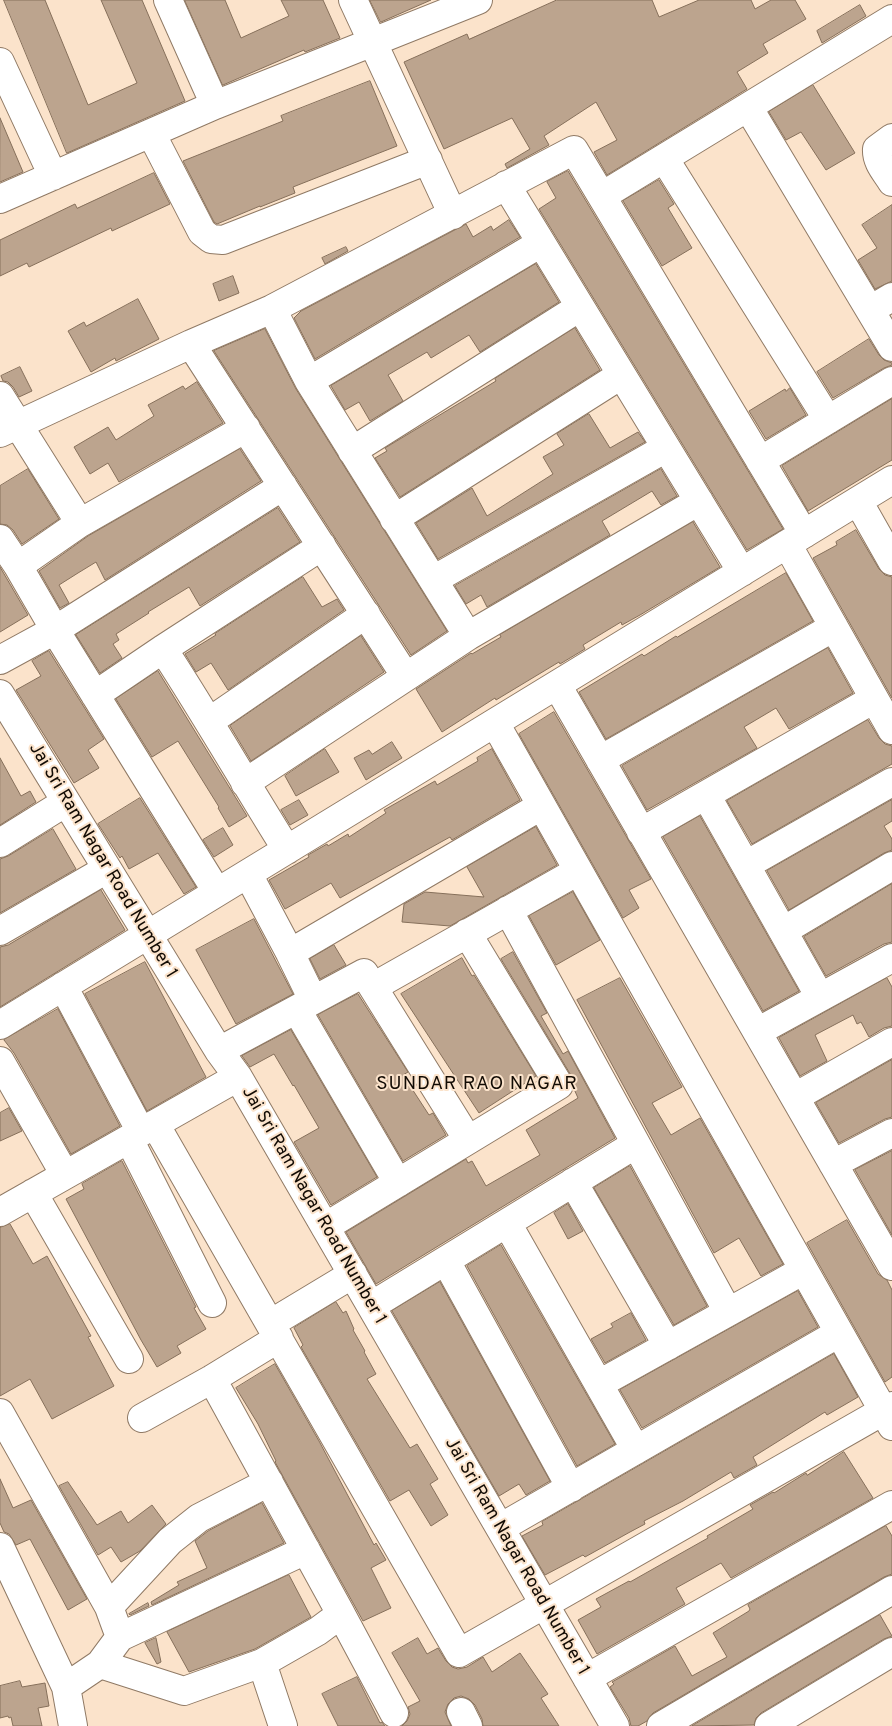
<!DOCTYPE html>
<style>
body{margin:0}
canvas{display:block;background:#fbe3cb}
</style>
<canvas width="892" height="1726"></canvas>
<script>
const ctx = document.querySelector('canvas').getContext('2d');
ctx.lineJoin = 'round';
function fill(path, color) { ctx.fillStyle = color; ctx.fill(path, 'evenodd'); }
function stroke(path, color, width, dash) { ctx.strokeStyle = color; ctx.lineWidth = width; ctx.lineCap = dash ? 'butt' : 'round'; ctx.setLineDash(dash || []); ctx.stroke(path); }
function label(font, color, halo, rows, align = 'center') {
  ctx.font = font + ' Overpass,sans-serif'; ctx.lineWidth = 4; ctx.setLineDash([]); ctx.textBaseline = 'middle'; ctx.strokeStyle = halo; ctx.fillStyle = color; for (const [text, x, y, turn = 0] of rows) {
    ctx.save(); ctx.translate(x, y); ctx.rotate((+turn || 0) * Math.PI / 180); ctx.textAlign = isNaN(turn) ? turn : align; if (halo) ctx.strokeText(text, 0, 0); ctx.fillText(text, 0, 0); ctx.restore();
  }
}
const building = new Path2D(`
 M 4,0 L 45,0 L 88,105 L 137,83 L 101,0 L 142,0 L 185,101 L 67,153 Z
 M 185,0 L 225,0 L 241,38 L 289,16 L 281,0 L 323,0 L 340,38 L 305,52 L 304,50 L 223,85 Z
 M 370,0 L 431,0 L 381,22 Z
 M 557,0 L 652,0 L 659,17 L 699,0 L 751,0 L 755,9 L 771,0 L 795,0 L 806,19 L 763,44 L 768,53 L 737,72 L 747,89 L 607,175 L 594,152 L 617,140 L 596,102 L 544,136 L 549,145 L 507,168 L 505,164 L 530,149 L 512,118 L 444,149 L 404,62 L 467,34 L 469,39 Z
 M 860,5 L 866,16 L 822,43 L 817,31 Z
 M 370,81 L 397,146 L 293,187 L 295,193 L 260,207 L 260,206 L 217,224 L 214,222 L 183,161 L 283,121 L 281,116 Z
 M 813,85 L 855,153 L 826,170 L 801,132 L 786,140 L 769,112 Z
 M 0,118 L 23,172 L 0,182 Z
 M 568,171 L 783,529 L 747,550 L 539,209 L 556,198 L 547,182 Z
 M 154,173 L 170,204 L 112,231 L 111,228 L 29,267 L 27,263 L 0,276 L 0,240 L 75,204 L 77,208 Z
 M 659,180 L 674,204 L 668,208 L 692,248 L 662,266 L 623,201 Z
 M 892,205 L 892,281 L 875,289 L 858,260 L 877,248 L 862,225 Z
 M 509,220 L 520,237 L 315,359 L 294,318 L 301,311 L 466,224 L 473,237 L 491,226 L 493,230 Z
 M 346,247 L 348,251 L 325,264 L 322,258 Z
 M 536,264 L 559,302 L 480,352 L 469,335 L 431,358 L 427,352 L 388,375 L 403,401 L 370,421 L 359,402 L 345,410 L 331,386 Z
 M 233,276 L 239,293 L 219,301 L 213,284 Z
 M 138,299 L 159,339 L 116,361 L 115,358 L 91,372 L 68,331 L 84,322 L 86,326 Z
 M 575,328 L 600,370 L 400,497 L 375,458 L 387,451 L 385,448 L 496,381 L 495,379 Z
 M 265,329 L 296,389 L 447,631 L 411,655 L 214,351 Z
 M 869,339 L 879,355 L 884,360 L 892,363 L 892,365 L 884,368 L 833,398 L 817,372 Z
 M 20,367 L 32,391 L 19,397 L 13,387 L 8,382 L 3,381 L 1,376 Z
 M 197,382 L 223,423 L 119,482 L 108,463 L 90,474 L 74,447 L 108,427 L 116,440 L 154,416 L 148,405 L 183,386 L 185,389 Z
 M 790,388 L 806,415 L 766,439 L 749,411 L 785,389 L 786,391 Z
 M 892,399 L 892,460 L 808,511 L 782,466 Z
 M 589,414 L 610,448 L 638,432 L 645,442 L 438,559 L 416,523 L 472,488 L 487,516 L 553,474 L 543,457 L 564,445 L 557,434 Z
 M 240,449 L 261,481 L 105,580 L 96,562 L 78,573 L 59,585 L 69,603 L 60,608 L 39,571 L 88,536 Z
 M 28,469 L 59,519 L 22,544 L 13,530 L 7,525 L 0,524 L 0,486 Z
 M 661,469 L 677,496 L 661,505 L 652,491 L 602,521 L 610,535 L 487,607 L 481,595 L 466,604 L 455,586 Z
 M 278,508 L 300,542 L 200,606 L 189,587 L 148,612 L 149,613 L 116,634 L 119,640 L 113,644 L 122,658 L 100,673 L 76,635 Z
 M 693,522 L 720,567 L 640,615 L 622,625 L 621,622 L 583,645 L 585,649 L 560,664 L 559,662 L 496,700 L 495,698 L 442,732 L 416,689 L 471,653 L 472,654 L 501,637 L 500,635 Z
 M 856,530 L 879,569 L 885,575 L 892,577 L 892,698 L 813,558 L 837,545 L 836,542 Z
 M 0,567 L 28,615 L 0,632 Z
 M 786,573 L 813,621 L 606,739 L 579,692 L 642,654 L 644,656 L 676,636 L 677,637 Z
 M 303,577 L 322,607 L 337,599 L 344,610 L 228,690 L 211,663 L 196,672 L 185,654 L 216,635 L 215,634 Z
 M 361,636 L 384,672 L 251,761 L 230,726 Z
 M 828,648 L 853,693 L 789,729 L 776,708 L 744,727 L 757,748 L 647,810 L 622,766 Z
 M 49,651 L 104,739 L 88,750 L 99,768 L 74,783 L 16,690 L 41,676 L 32,661 Z
 M 158,671 L 247,816 L 229,827 L 218,808 L 219,807 L 178,741 L 152,757 L 116,699 Z
 M 554,712 L 651,879 L 629,890 L 639,908 L 623,918 L 519,734 Z
 M 868,720 L 879,738 L 885,744 L 892,746 L 892,764 L 752,844 L 727,801 Z
 M 392,742 L 402,758 L 366,780 L 354,758 L 369,750 L 372,754 Z
 M 325,749 L 339,772 L 296,796 L 285,776 Z
 M 492,749 L 520,800 L 452,840 L 450,837 L 340,898 L 331,883 L 285,909 L 269,880 L 309,857 L 308,855 L 327,844 L 328,846 L 348,834 L 349,837 L 386,813 L 384,810 L 435,781 L 437,785 L 478,761 L 477,758 Z
 M 0,758 L 21,796 L 30,791 L 36,802 L 0,825 Z
 M 140,798 L 196,887 L 184,894 L 158,853 L 129,869 L 122,856 L 120,858 L 98,824 Z
 M 299,800 L 308,815 L 290,825 L 281,810 Z
 M 892,800 L 892,821 L 884,826 L 892,839 L 892,850 L 884,853 L 789,910 L 767,871 Z
 M 700,816 L 799,991 L 763,1011 L 663,837 Z
 M 536,827 L 557,865 L 450,926 L 402,922 L 404,904 L 425,892 L 484,897 L 467,867 Z
 M 223,828 L 233,845 L 214,857 L 203,840 Z
 M 53,829 L 76,869 L 0,913 L 0,859 L 8,856 Z
 M 892,884 L 892,942 L 884,944 L 826,976 L 804,937 Z
 M 101,890 L 125,930 L 0,1007 L 0,947 L 8,945 Z
 M 573,892 L 600,940 L 556,965 L 529,916 Z
 M 254,919 L 293,994 L 236,1024 L 196,950 Z
 M 334,945 L 346,965 L 320,979 L 310,959 Z
 M 513,952 L 547,1013 L 541,1016 L 563,1054 L 568,1051 L 615,1138 L 376,1284 L 346,1232 L 466,1159 L 468,1163 L 472,1161 L 486,1186 L 540,1155 L 526,1130 L 578,1098 L 574,1089 L 575,1084 L 572,1077 L 501,959 Z
 M 462,958 L 472,976 L 474,975 L 536,1076 L 479,1113 L 401,994 Z
 M 145,962 L 206,1077 L 147,1111 L 85,994 Z
 M 620,978 L 682,1087 L 652,1103 L 671,1135 L 700,1118 L 783,1264 L 761,1276 L 739,1238 L 714,1253 L 577,1000 Z
 M 887,978 L 892,987 L 892,1026 L 884,1028 L 869,1037 L 861,1022 L 857,1024 L 853,1015 L 815,1035 L 827,1061 L 800,1076 L 779,1038 Z
 M 358,994 L 408,1072 L 403,1075 L 429,1115 L 433,1113 L 446,1135 L 403,1161 L 318,1015 Z
 M 58,1009 L 120,1126 L 71,1154 L 14,1053 L 4,1040 Z
 M 291,1030 L 377,1177 L 331,1205 L 294,1142 L 319,1128 L 294,1085 L 293,1086 L 274,1054 L 250,1067 L 242,1056 Z
 M 892,1060 L 892,1117 L 885,1119 L 839,1143 L 816,1103 Z
 M 9,1108 L 22,1131 L 0,1141 L 0,1113 Z
 M 892,1151 L 892,1235 L 855,1170 Z
 M 122,1161 L 196,1307 L 194,1308 L 206,1329 L 177,1346 L 181,1353 L 157,1367 L 141,1340 L 66,1199 L 84,1189 L 82,1184 Z
 M 630,1166 L 707,1306 L 674,1325 L 594,1188 Z
 M 568,1204 L 583,1231 L 568,1239 L 554,1213 Z
 M 847,1220 L 878,1274 L 887,1280 L 892,1290 L 892,1377 L 885,1382 L 807,1243 Z
 M 10,1224 L 33,1264 L 47,1256 L 91,1336 L 88,1337 L 114,1386 L 52,1419 L 30,1379 L 0,1396 L 0,1228 Z
 M 501,1245 L 615,1444 L 577,1466 L 467,1266 Z
 M 440,1282 L 550,1481 L 526,1495 L 519,1484 L 499,1496 L 392,1311 Z
 M 798,1291 L 818,1327 L 642,1428 L 620,1390 Z
 M 336,1302 L 343,1313 L 346,1311 L 354,1329 L 353,1330 L 365,1351 L 364,1352 L 376,1374 L 367,1379 L 410,1448 L 417,1444 L 438,1479 L 430,1484 L 448,1515 L 431,1526 L 409,1490 L 390,1501 L 301,1347 L 303,1345 L 294,1328 Z
 M 631,1313 L 646,1340 L 605,1363 L 591,1339 L 613,1327 L 611,1324 Z
 M 834,1354 L 858,1397 L 827,1415 L 825,1412 L 753,1457 L 757,1465 L 734,1478 L 731,1472 L 683,1501 L 644,1521 L 645,1524 L 630,1532 L 585,1557 L 583,1555 L 545,1575 L 522,1536 L 543,1525 L 542,1522 Z
 M 275,1364 L 319,1441 L 374,1545 L 376,1543 L 386,1560 L 371,1568 L 391,1608 L 363,1621 L 275,1462 L 276,1461 L 258,1424 L 236,1388 Z
 M 844,1452 L 873,1498 L 731,1578 L 721,1563 L 676,1588 L 685,1604 L 597,1654 L 578,1620 L 601,1607 L 596,1599 L 629,1581 L 630,1582 L 708,1538 L 707,1536 L 753,1509 L 750,1505 L 773,1492 L 774,1493 L 806,1473 L 807,1475 Z
 M 0,1479 L 13,1508 L 31,1500 L 87,1599 L 68,1610 L 30,1539 L 16,1545 L 9,1534 L 4,1532 L 0,1523 Z
 M 68,1482 L 97,1525 L 121,1511 L 128,1523 L 152,1505 L 166,1524 L 140,1551 L 121,1562 L 111,1547 L 98,1555 L 59,1486 Z
 M 262,1503 L 284,1543 L 152,1605 L 151,1602 L 179,1585 L 177,1582 L 207,1568 L 195,1541 L 208,1531 Z
 M 886,1526 L 892,1536 L 892,1574 L 884,1577 L 653,1713 L 647,1721 L 638,1726 L 631,1726 L 629,1718 L 610,1687 L 614,1684 L 612,1682 L 675,1646 L 692,1676 L 727,1657 L 713,1633 L 749,1611 L 750,1609 L 748,1605 Z
 M 289,1575 L 311,1617 L 255,1649 L 189,1672 L 167,1632 Z
 M 148,1603 L 149,1606 L 130,1615 L 129,1614 Z
 M 880,1615 L 892,1636 L 884,1639 L 761,1713 L 756,1718 L 754,1725 L 692,1726 Z
 M 156,1638 L 161,1662 L 157,1664 L 145,1643 Z
 M 418,1638 L 427,1654 L 438,1648 L 446,1661 L 452,1667 L 458,1669 L 467,1667 L 483,1657 L 492,1672 L 520,1653 L 548,1694 L 541,1698 L 559,1726 L 483,1726 L 482,1719 L 475,1705 L 469,1699 L 461,1696 L 454,1698 L 448,1704 L 445,1712 L 451,1726 L 402,1726 L 407,1721 L 410,1714 L 408,1707 L 420,1701 L 392,1653 Z
 M 357,1677 L 380,1723 L 382,1722 L 385,1726 L 338,1726 L 322,1694 Z
 M 20,1681 L 22,1687 L 45,1683 L 49,1706 L 38,1708 L 42,1726 L 13,1726 L 11,1717 L 9,1718 L 8,1716 L 0,1718 L 0,1686 Z`);
fill(building, '#bca48e');
stroke(building, '#86705b', 1);
const minor = new Path2D(`
 M 168,0 L 215,105
 M 353,0 L 453,215
 M 0,62 L 53,176
 M 748,107 L 892,347
 M 151,133 L 202,232 L 211,239 L 223,240 L 428,160
 M 892,138 L 877,149 C 876,162 886,172 892,182
 M 664,158 L 828,420
 M 506,185 L 742,572
 M 602,196 L 892,19
 M 0,199 L 215,105 L 478,0
 M 272,309 L 309,381 L 468,636
 M 870,310 L 892,297
 M 191,344 L 406,677
 M 309,381 L 541,243
 M 0,396 L 80,523
 M 0,433 L 191,344 L 272,309 L 574,150 L 804,534
 M 352,451 L 580,307
 M 760,461 L 892,381
 M 858,501 L 892,561
 M 394,519 L 621,375
 M 0,539 L 18,566 L 55,630 L 217,892
 M 787,544 L 892,730
 M 18,566 L 80,523 L 246,428
 M 433,580 L 666,448
 M 163,649 C 206,715 245,783 287,850
 M 0,660 L 55,630 L 283,486
 M 557,685 L 892,1266
 M 0,694 L 219,1051 L 238,1077 L 615,1726
 M 95,695 L 163,649 L 322,546
 M 210,721 L 366,614
 M 495,723 L 892,1426
 M 600,760 L 834,627
 M 245,783 L 468,636 L 699,501
 M 706,795 L 820,997
 M 641,832 L 874,699
 M 0,843 L 66,802
 M 746,865 L 892,782
 M 248,874 L 290,953 L 313,1000
 M 508,910 L 728,1312
 M 0,931 L 107,869
 M 783,931 L 892,866
 M 290,953 L 541,806
 M 63,986 L 141,1132
 M 373,987 L 578,871
 M 297,1010 L 398,1183
 M 0,1025 L 892,480
 M 757,1032 L 892,958
 M 219,1051 L 364,973 L 468,1140
 M 0,1061 L 65,1175
 M 795,1097 L 892,1042
 M 155,1124 L 459,1653 L 892,1406
 M 129,1139 L 212,1303
 M 833,1164 L 892,1133
 M 573,1182 L 668,1346
 M 33,1193 L 129,1359
 M 0,1212 L 238,1077
 M 507,1223 L 636,1450
 M 325,1227 L 559,1085 L 467,933
 M 446,1261 L 571,1488
 M 371,1306 L 636,1144
 M 270,1324 L 353,1274
 M 599,1384 L 804,1270
 M 0,1413 L 109,1607 L 120,1637 L 100,1664 L 66,1687
 M 142,1418 L 212,1379 L 279,1338
 M 500,1528 L 839,1333
 M 0,1547 L 66,1687 L 73,1726
 M 109,1607 L 170,1541 L 199,1518 L 269,1482
 M 341,1614 L 394,1713
 M 120,1637 L 306,1550
 M 262,1663 L 283,1726
 M 100,1664 L 184,1691 L 262,1663 L 318,1631 L 341,1614 L 212,1379
 M 587,1678 L 892,1505
 M 461,1712 L 468,1726
 M 661,1726 L 892,1590
 M 769,1726 L 892,1652`);
stroke(minor, '#907a65', 30);
stroke(minor, '#fff', 28);
label('18px', '#120b04', '#fbe3cb', [
 ["Jai Sri Ram Nagar Road Number 1",102,861,59],
 ["Jai Sri Ram Nagar Road Number 1",313,1206,60],
 ["Jai Sri Ram Nagar Road Number 1",516,1557,60]
]);
ctx.letterSpacing = '1px';
label('19px', '#120b04', '#fbe3cb', [
 ["SUNDAR RAO NAGAR",477,1085]
]);
ctx.letterSpacing = '0px';
</script>
